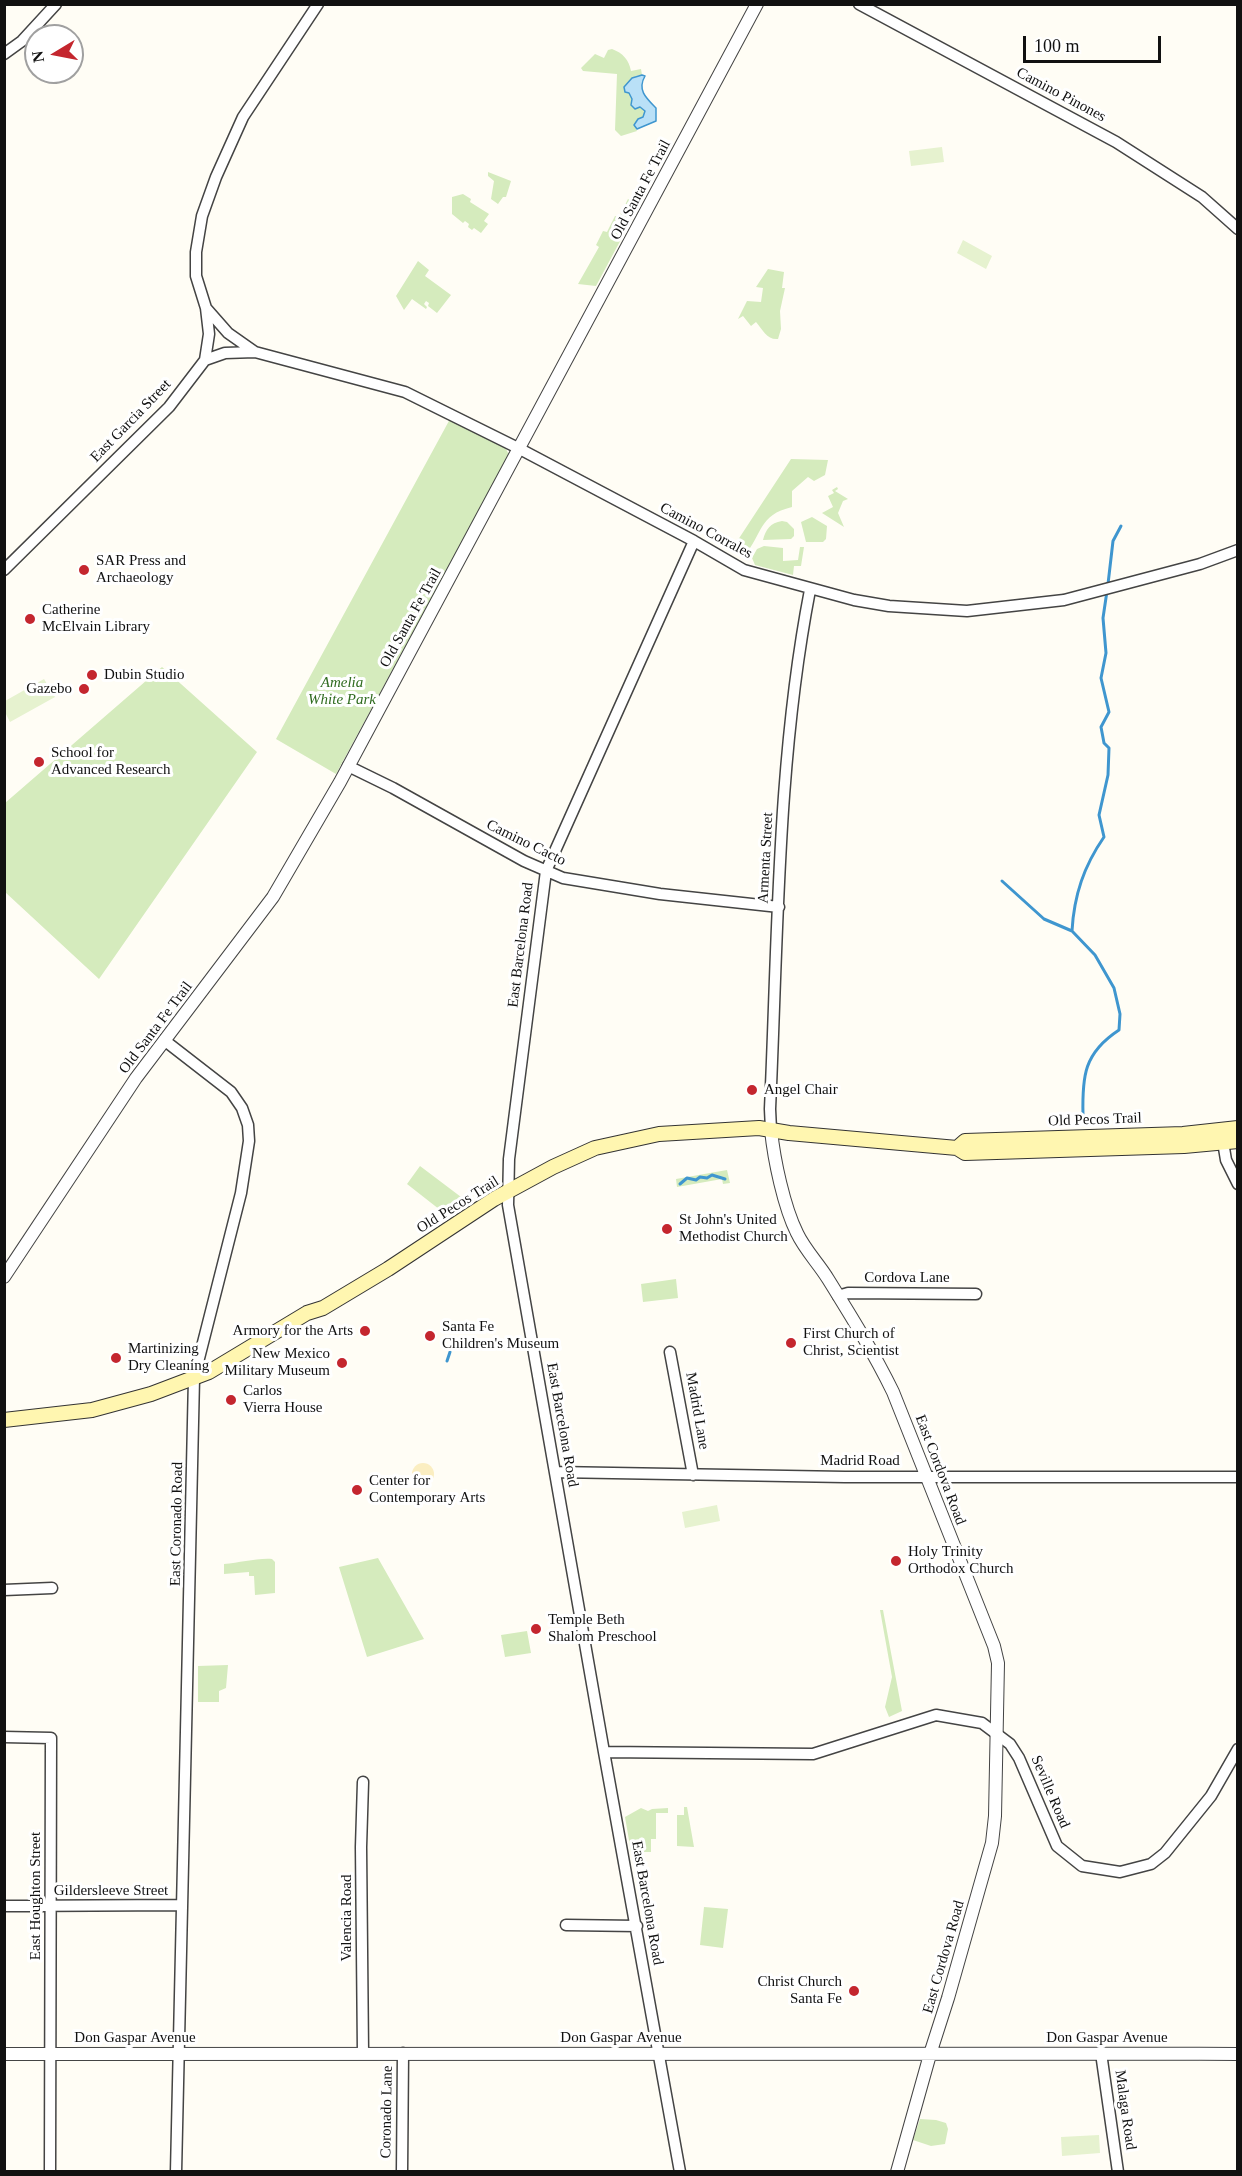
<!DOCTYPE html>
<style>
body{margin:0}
#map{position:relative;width:1242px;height:2176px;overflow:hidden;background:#fffdf5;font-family:Georgia,serif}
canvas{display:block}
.frame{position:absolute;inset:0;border:6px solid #111;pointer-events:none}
.north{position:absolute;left:24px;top:24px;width:60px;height:60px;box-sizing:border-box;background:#fff;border:2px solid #a0a0a0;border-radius:50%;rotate:260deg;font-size:16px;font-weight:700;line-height:24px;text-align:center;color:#111}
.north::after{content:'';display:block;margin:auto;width:21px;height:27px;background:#c4262e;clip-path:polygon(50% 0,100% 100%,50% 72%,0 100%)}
.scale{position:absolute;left:1023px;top:36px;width:138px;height:27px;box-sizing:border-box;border:3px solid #111;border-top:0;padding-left:8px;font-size:18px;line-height:21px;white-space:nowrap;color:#111;-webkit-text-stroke:4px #fff;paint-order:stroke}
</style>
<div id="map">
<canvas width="1242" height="2176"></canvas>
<div class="frame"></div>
<div class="north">N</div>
<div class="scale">100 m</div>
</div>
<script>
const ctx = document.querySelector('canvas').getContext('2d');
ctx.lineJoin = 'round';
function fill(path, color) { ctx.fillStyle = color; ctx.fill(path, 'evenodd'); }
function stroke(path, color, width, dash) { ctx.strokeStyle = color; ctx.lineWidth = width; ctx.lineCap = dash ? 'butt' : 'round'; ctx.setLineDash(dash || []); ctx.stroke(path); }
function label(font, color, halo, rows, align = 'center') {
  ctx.font = font + ' Georgia,serif'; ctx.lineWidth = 6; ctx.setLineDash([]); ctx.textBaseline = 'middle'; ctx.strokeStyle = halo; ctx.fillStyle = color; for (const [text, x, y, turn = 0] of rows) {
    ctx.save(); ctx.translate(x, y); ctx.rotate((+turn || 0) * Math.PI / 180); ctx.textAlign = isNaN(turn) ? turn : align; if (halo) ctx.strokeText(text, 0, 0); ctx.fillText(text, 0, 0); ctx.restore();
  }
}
fill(new Path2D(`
 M 612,49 C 623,53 629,60 631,71 L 641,69 L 642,75 L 635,76 L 629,93 L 632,99 L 631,105 L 640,107 L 645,111 L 643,117 L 634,124 L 637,131 L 621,136 L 615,130 L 617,74 L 583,71 L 581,68 L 595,54 L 604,58 L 608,50 Z
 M 488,172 L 511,181 L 506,197 L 503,197 L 498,204 L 491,199 L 494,181 L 488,176 Z
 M 463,194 L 471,199 L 470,202 L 489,214 L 484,221 L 488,224 L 481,233 L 474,228 L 472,230 L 468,227 L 469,224 L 465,221 L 463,223 L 452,214 L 452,197 Z
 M 628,199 L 639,206 L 596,286 L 578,284 L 599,247 L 596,245 L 603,231 L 607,232 L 615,216 L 619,217 Z
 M 418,261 L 429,270 L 425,276 L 451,295 L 437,313 L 428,306 L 429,303 L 426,301 L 424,304 L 427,307 L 426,309 L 412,299 L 404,310 L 396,296 Z
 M 768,269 L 784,272 L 782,288 L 785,288 L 780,311 L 781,329 L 778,339 C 767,340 763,330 756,322 L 751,326 L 743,316 L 738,319 L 747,301 L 761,302 L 763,288 L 756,287 Z
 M 450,419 L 505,447 L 509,455 L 336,774 L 276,739 Z
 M 791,459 L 828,460 L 825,475 L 814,481 L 808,477 L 792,491 L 792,507 C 758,515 763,534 744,556 L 732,549 Z
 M 837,487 L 838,489 L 835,491 L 848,499 L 843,501 L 838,513 L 844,527 L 822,513 L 833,507 L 828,496 L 834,493 L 832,490 Z
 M 812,517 L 827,526 L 826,539 L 823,542 L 806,542 L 801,522 Z
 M 782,521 L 787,522 L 794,529 L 794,536 L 791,539 L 763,540 C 766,529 770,523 782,521 Z
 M 764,546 L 783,548 L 783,561 L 798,560 L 800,547 L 804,547 L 801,566 L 794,566 L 793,575 L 755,565 L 752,558 L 757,549 Z
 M 162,667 L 257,752 L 99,979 L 5,892 L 5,803 Z
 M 420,1166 L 465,1200 L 444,1213 L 407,1184 Z
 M 727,1170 L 730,1183 L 723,1184 L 722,1179 L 677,1187 L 676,1179 Z
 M 676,1279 L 678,1298 L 643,1302 L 641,1284 Z
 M 378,1558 L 424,1639 L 367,1657 L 339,1567 Z
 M 272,1559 L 275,1562 L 275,1593 L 255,1595 L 254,1576 L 249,1576 L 249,1572 L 224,1574 L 224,1564 C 240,1563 256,1558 272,1559 Z
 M 880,1610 L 883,1610 L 902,1711 L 889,1717 L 885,1707 L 892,1677 Z
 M 527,1631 L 531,1653 L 505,1657 L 501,1635 Z
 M 228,1665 L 226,1688 L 219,1691 L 219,1702 L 198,1702 L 198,1666 Z
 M 684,1807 L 687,1807 L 694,1847 L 677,1846 L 677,1815 L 684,1815 Z
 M 641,1808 L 648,1811 L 652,1809 L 668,1808 L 668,1813 L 656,1813 L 656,1839 L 651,1839 L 651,1852 L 631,1852 L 625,1817 Z
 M 704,1907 L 728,1909 L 723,1948 L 700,1945 Z
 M 920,2119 L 936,2120 L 946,2123 L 948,2129 L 945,2144 L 931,2146 L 913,2140 Z`), '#d5ebbd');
fill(new Path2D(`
 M412 1474a11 11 0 1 1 22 0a11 11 0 1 1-22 0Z`), '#fbeec1');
fill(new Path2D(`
 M 942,147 L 944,162 L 911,166 L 909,151 Z
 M 963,240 L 992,256 L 986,269 L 957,253 Z
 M 44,679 L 55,697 L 10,722 L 5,712 L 5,701 Z
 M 717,1505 L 720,1521 L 685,1528 L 682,1512 Z
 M 1099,2135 L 1100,2153 L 1062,2156 L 1061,2137 Z`), '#e6f2cf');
const water = new Path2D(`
 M 642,75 L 645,76 C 637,90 646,98 656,108 L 656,121 L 637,129 L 634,125 L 638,119 L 643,117 L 645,111 L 640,107 L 635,109 L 631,105 L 632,99 L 629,93 L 625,92 L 624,87 L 632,78 Z`);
fill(water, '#b9e0f7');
stroke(water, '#3f96cf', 1.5);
stroke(new Path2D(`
 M 1108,584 L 1113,541 L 1121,526
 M 1002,881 L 1044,919 L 1072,931 L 1095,955 L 1114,988 L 1120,1014 L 1119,1030 C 1084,1053 1082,1076 1083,1115
 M 1072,931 C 1074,895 1084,866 1104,837 L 1099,815 L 1108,775 L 1109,748 L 1104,743 L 1101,727 L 1109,712 L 1101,678 L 1106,653 L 1103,618 L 1107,591
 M 680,1184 L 687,1178 L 696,1180 L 700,1177 L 707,1178 L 712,1175 L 725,1179
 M 447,1361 L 450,1352`), '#3f96cf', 3);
const minor = new Path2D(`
 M 859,4 L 1116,142 L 1202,197 L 1238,229
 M 4,54 L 22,41 L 56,4
 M 206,308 L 228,333 L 255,352
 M 205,360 L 225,353 L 255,352 L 405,392 L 518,448 L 694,541 L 744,570 L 854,600 L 889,606 L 967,611 L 1064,600 L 1200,564 L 1238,550
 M 4,570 L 169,407 L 205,360 L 209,334 L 206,308 L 196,276 L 196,252 L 202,216 L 216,177 L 243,117 L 318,4
 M 348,766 L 393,788 L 524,861 L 563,878 L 660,894 L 779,907
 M 164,1040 L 231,1092 L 242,1108 L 248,1125 L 249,1141 L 241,1193 L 194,1378 L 176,2172
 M 771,1130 L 770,1109 C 778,936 777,760 810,590
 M 1222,1136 L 1226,1160 L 1238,1184
 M 838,1296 L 848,1293 L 976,1294
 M 670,1352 L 693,1475
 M 555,1472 L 845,1477 L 1238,1477
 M 4,1590 L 52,1588
 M 4,1737 L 51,1738 L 50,2172
 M 604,1752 L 813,1754 L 936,1715 L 982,1723 L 1010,1744 L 1019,1758 L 1057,1846 L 1082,1866 L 1120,1872 L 1151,1864 L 1165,1853 L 1211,1796 L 1238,1749
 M 4,1906 L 182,1905
 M 566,1925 L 637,1926
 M 363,2053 L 361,1847 L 363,1782
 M 1101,2053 L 1118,2172
 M 402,2172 L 403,2053
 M 680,2172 L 604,1752 L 508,1205 L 509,1159 L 546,871 L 694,541`);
const tertiary = new Path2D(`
 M 771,1130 C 774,1160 784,1207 797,1233 C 805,1250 819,1264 828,1279 C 851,1316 874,1353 893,1392 L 994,1646 L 998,1663 L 995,1816 L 992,1843 L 948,1998 L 931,2051 L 897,2172
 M 4,1277 L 136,1078 L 273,897 L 340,782 L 757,4
 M 4,2054 C 416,2053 827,2051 1238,2054`);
const secondary = new Path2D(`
 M 957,1148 L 965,1141 L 1183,1134 L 1238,1128
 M 4,1420 L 92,1410 L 151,1394 L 209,1372 L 307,1313 L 323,1308 L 388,1269 L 494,1199 L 553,1167 L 595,1148 L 659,1134 L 759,1128 L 789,1133 L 957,1148 L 965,1153 L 1184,1146 L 1238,1141`);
stroke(minor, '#444', 13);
stroke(tertiary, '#444', 14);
stroke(secondary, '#333', 16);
stroke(minor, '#fff', 10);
stroke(tertiary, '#fff', 12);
stroke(secondary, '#fff6b0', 14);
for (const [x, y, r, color] of [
 [84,570,6,"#c4262e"],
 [30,619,6,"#c4262e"],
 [92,675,6,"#c4262e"],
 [84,689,6,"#c4262e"],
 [39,762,6,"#c4262e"],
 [752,1090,6,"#c4262e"],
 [667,1229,6,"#c4262e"],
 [365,1331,6,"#c4262e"],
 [430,1336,6,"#c4262e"],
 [791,1343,6,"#c4262e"],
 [116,1358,6,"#c4262e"],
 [342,1363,6,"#c4262e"],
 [231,1400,6,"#c4262e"],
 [357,1490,6,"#c4262e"],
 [896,1561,6,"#c4262e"],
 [536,1629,6,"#c4262e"],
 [854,1991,6,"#c4262e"]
]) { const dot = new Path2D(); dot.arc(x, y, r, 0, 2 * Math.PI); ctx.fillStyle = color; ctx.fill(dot); stroke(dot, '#fff', 2); }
label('15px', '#111', '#fff', [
 ["Camino Pinones",1061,95,28],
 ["Old Santa Fe Trail",641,190,-62],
 ["East Garcia Street",131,421,-46],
 ["Camino Corrales",706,531,28],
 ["Old Santa Fe Trail",411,618,-61],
 ["Camino Cacto",526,843,26],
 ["Armenta Street",766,858,-87],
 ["East Barcelona Road",521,945,-83],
 ["Old Santa Fe Trail",156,1028,-53],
 ["Old Pecos Trail",1095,1120,-2],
 ["Old Pecos Trail",458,1205,-32],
 ["Cordova Lane",907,1278],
 ["Madrid Lane",697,1411,80],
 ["East Barcelona Road",562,1425,80],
 ["Madrid Road",860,1461],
 ["East Cordova Road",940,1470,69],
 ["East Coronado Road",177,1524,-89],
 ["Seville Road",1050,1792,67],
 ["Gildersleeve Street",111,1891],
 ["East Houghton Street",36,1896,-90],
 ["East Barcelona Road",647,1903,80],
 ["Valencia Road",347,1918,-90],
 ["East Cordova Road",944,1957,-74],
 ["Don Gaspar Avenue",135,2038],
 ["Don Gaspar Avenue",621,2038],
 ["Don Gaspar Avenue",1107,2038],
 ["Malaga Road",1125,2110,82],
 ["Coronado Lane",387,2112,-89]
]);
label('15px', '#111', '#fff', [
 ["SAR Press and",96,561],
 ["Archaeology",96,578],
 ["Catherine",42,610],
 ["McElvain Library",42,627],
 ["Dubin Studio",104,675],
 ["Gazebo",72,689,"right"],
 ["School for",51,753],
 ["Advanced Research",51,770],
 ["Angel Chair",764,1090],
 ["St John's United",679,1220],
 ["Methodist Church",679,1237],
 ["Santa Fe",442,1327],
 ["Children's Museum",442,1344],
 ["Armory for the Arts",353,1331,"right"],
 ["First Church of",803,1334],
 ["Christ, Scientist",803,1351],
 ["Martinizing",128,1349],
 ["Dry Cleaning",128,1366],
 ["New Mexico",330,1354,"right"],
 ["Military Museum",330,1371,"right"],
 ["Carlos",243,1391],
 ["Vierra House",243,1408],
 ["Center for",369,1481],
 ["Contemporary Arts",369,1498],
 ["Holy Trinity",908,1552],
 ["Orthodox Church",908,1569],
 ["Temple Beth",548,1620],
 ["Shalom Preschool",548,1637],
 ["Christ Church",842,1982,"right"],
 ["Santa Fe",842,1999,"right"]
], 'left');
label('italic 15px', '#2f6b1f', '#fff', [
 ["Amelia",342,683],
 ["White Park",342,700]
]);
</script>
